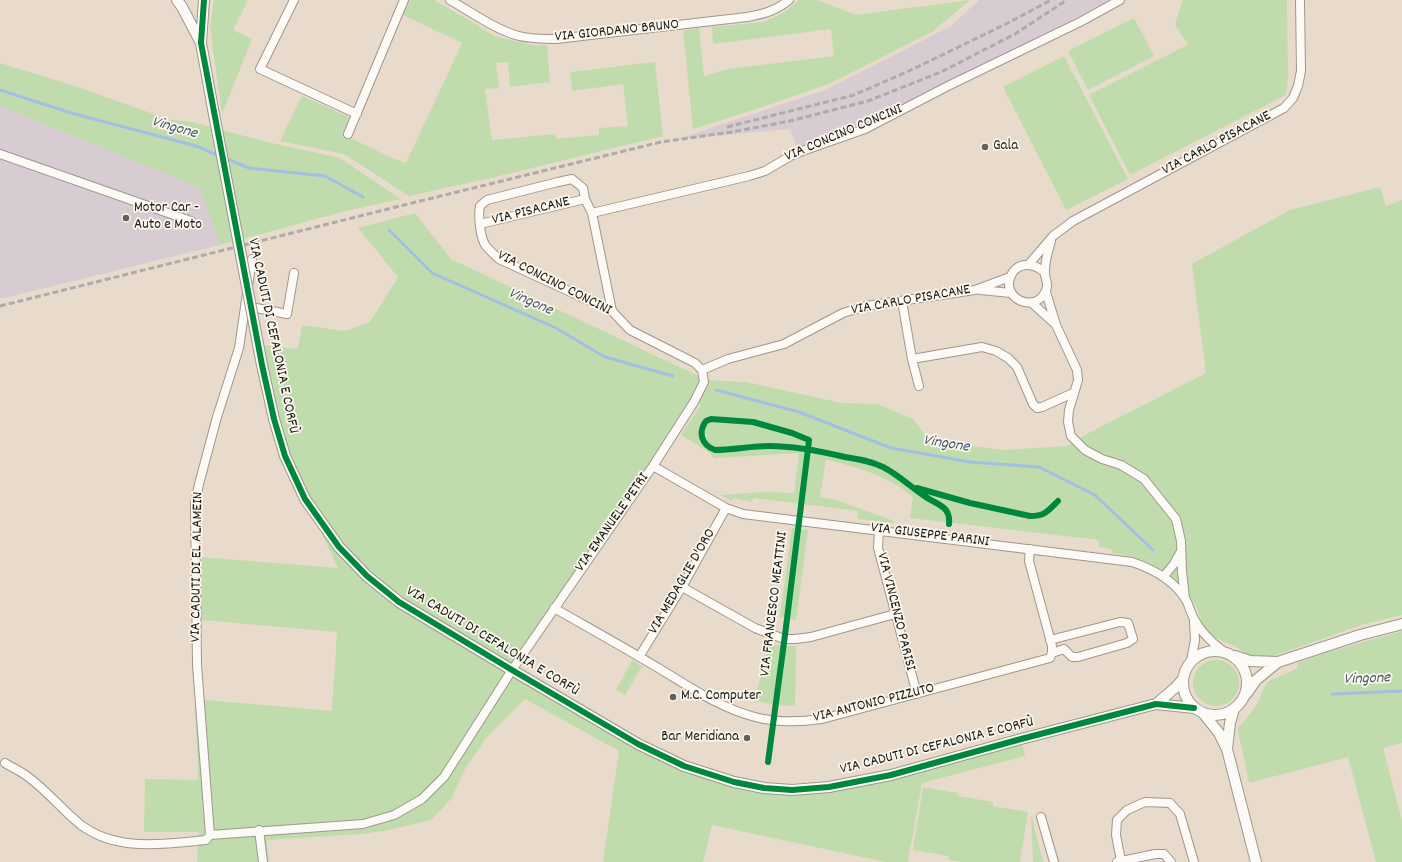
<!DOCTYPE html>
<meta charset="utf-8">
<style>
body{margin:0}
canvas{display:block;background:#e8dbcb}
</style>
<canvas width="1402" height="862"></canvas>
<script>
const ctx = document.querySelector('canvas').getContext('2d');
ctx.lineJoin = 'round';
function fill(path, color) { ctx.fillStyle = color; ctx.fill(path, 'evenodd'); }
function stroke(path, color, width, dash) { ctx.strokeStyle = color; ctx.lineWidth = width; ctx.lineCap = dash ? 'butt' : 'round'; ctx.setLineDash(dash || []); ctx.stroke(path); }
function label(font, color, halo, rows, align = 'center') {
  ctx.font = font + ' Dekko,sans-serif'; ctx.lineWidth = 3.5; ctx.setLineDash([]); ctx.textBaseline = 'middle'; ctx.strokeStyle = halo; ctx.fillStyle = color; for (const [text, x, y, turn = 0] of rows) {
    ctx.save(); ctx.translate(x, y); ctx.rotate((+turn || 0) * Math.PI / 180); ctx.textAlign = isNaN(turn) ? turn : align; if (halo) ctx.strokeText(text, 0, 0); ctx.fillText(text, 0, 0); ctx.restore();
  }
}
fill(new Path2D(`
 M 979,0 L 1110,0 L 863,126 L 797,149 L 790,129 L 678,139 L 825,90 L 951,26 Z
 M 0,106 L 201,188 L 220,245 L 0,299 Z`), '#d7ccd2');
fill(new Path2D(`
 M 214,0 L 248,0 L 233,30 L 252,39 L 222,114 L 210,27 Z
 M 410,0 L 434,0 L 472,22 L 494,36 L 532,45 L 547,45 L 550,82 L 510,87 L 508,62 L 496,63 L 499,88 L 485,89 L 492,140 L 555,134 L 556,139 L 599,135 L 599,128 L 628,126 L 623,84 L 572,91 L 570,72 L 655,62 L 663,136 L 495,177 L 409,196 L 344,154 L 280,141 L 302,96 L 349,117 L 342,134 L 390,157 L 406,163 L 462,43 L 403,15 Z
 M 799,0 L 817,0 L 856,15 L 970,0 L 932,32 L 831,83 L 760,108 L 693,129 L 683,30 L 699,28 L 704,76 L 728,69 L 834,56 L 831,29 L 713,44 L 712,27 L 764,22 L 785,12 Z
 M 1183,0 L 1287,0 L 1288,78 L 1286,95 L 1130,175 L 1089,95 L 1189,44 L 1184,39 L 1175,24 Z
 M 1134,18 L 1154,56 L 1088,90 L 1068,51 Z
 M 1064,56 L 1128,179 L 1066,210 L 1003,87 Z
 M 0,63 L 78,87 L 170,120 L 192,122 L 263,141 L 340,158 L 401,199 L 346,211 L 220,245 L 200,188 L 0,106 Z
 M 1380,187 L 1386,206 L 1402,200 L 1402,615 L 1364,624 L 1268,658 C 1262,657 1256,657 1250,655 C 1245,654 1241,650 1237,647 C 1227,642 1215,640 1208,631 C 1200,623 1199,610 1193,601 C 1173,570 1147,558 1112,553 L 1112,549 L 1099,547 L 1099,540 L 910,518 L 913,497 C 888,475 857,468 826,459 L 820,497 L 836,500 L 894,521 L 893,523 L 858,519 L 858,511 L 753,498 L 752,502 L 733,498 L 732,501 L 720,495 L 763,492 L 794,493 L 799,453 L 714,458 L 709,452 L 681,435 L 701,405 L 694,402 L 512,670 L 638,744 L 734,782 L 831,787 L 1021,739 L 1025,756 L 922,783 L 908,862 L 886,862 L 712,825 L 703,862 L 603,862 L 619,751 L 525,699 L 486,738 L 465,769 L 451,799 L 431,820 L 389,830 L 362,834 L 267,840 L 269,862 L 197,862 L 199,832 L 144,832 L 145,779 L 198,780 L 195,699 L 332,711 L 337,632 L 201,620 L 201,557 L 338,568 L 285,456 L 259,345 L 298,349 L 302,325 L 345,331 L 370,322 L 398,277 L 358,228 L 415,213 L 451,259 L 707,380 L 746,382 L 842,403 L 877,404 L 913,419 L 930,441 L 1004,450 L 1068,446 L 1083,436 L 1206,373 L 1192,264 L 1290,210 Z
 M 792,528 L 808,530 L 796,620 L 780,617 Z
 M 1402,631 L 1402,743 L 1383,748 L 1402,821 L 1402,862 L 1376,862 L 1348,757 L 1249,783 L 1238,730 L 1239,727 L 1254,709 L 1259,700 L 1264,687 L 1269,681 L 1298,668 L 1297,663 L 1325,653 Z
 M 770,643 L 780,646 L 796,646 L 795,706 L 779,705 L 754,701 Z
 M1193 683a23 23 0 1 1 46 0a23 23 0 1 1-46 0Z
 M 632,660 L 642,666 L 625,695 L 616,690 Z
 M 923,787 L 958,793 L 958,796 L 993,802 L 993,806 L 1028,812 L 1020,862 L 963,862 L 948,860 L 949,856 L 913,850 Z
 M 1031,814 L 1043,862 L 1033,862 Z`), '#c0dcac');
stroke(new Path2D(`
 M 0,90 L 71,113 L 196,146 L 219,156
 M 225,158 L 249,168 L 325,176 L 363,197
 M 389,230 L 432,273 L 556,328 L 605,357 L 673,376
 M 716,390 L 799,412 L 891,448 L 970,462 L 1039,467 L 1095,495 L 1153,550
 M 1332,694 L 1402,691`), '#a2bfe4', 3);
const minor = new Path2D(`
 M 294,0 L 260,69 L 357,114
 M 450,0 C 471,12 496,30 519,36 C 531,39 543,39 556,39 L 747,17 C 763,14 776,11 789,0
 M 348,134 L 404,0
 M 0,154 L 191,221
 M 585,199 L 592,213 L 749,176 L 765,171 L 794,154 L 865,129 L 948,86 L 1080,22 L 1120,0
 M 592,213 L 612,311
 M 1029,264 L 1053,236 L 1073,221 L 1284,108 L 1293,98 L 1298,86 L 1301,71 L 1300,0
 M 1045,273 C 1034,262 1016,261 1010,278 C 1003,299 1033,312 1044,294 C 1051,284 1044,280 1045,271 C 1045,260 1048,251 1051,241
 M 980,290 L 1011,293
 M 1046,292 L 1056,325 L 1077,370 L 1078,380 L 1076,387 L 1069,410 L 1068,422 L 1071,436 L 1085,450 L 1102,459 L 1121,465 L 1144,479 L 1176,519 L 1181,541 L 1182,572 L 1185,598
 M 902,301 L 912,359 L 919,386
 M 1032,303 L 1054,323
 M 246,306 L 287,314 L 294,273
 M 912,359 L 982,347 L 996,351 L 1008,358 L 1017,367 L 1033,404 L 1037,408 L 1042,407 L 1073,393
 M 702,370 L 728,359 L 784,344 L 843,313 L 866,306 L 975,290 L 1010,277
 M 653,466 L 726,508 L 743,514 L 1132,562 C 1153,569 1174,580 1186,600 C 1189,605 1190,611 1193,617 C 1200,631 1211,642 1223,651
 M 879,529 L 878,548 L 917,694
 M 1164,576 L 1174,564 L 1180,553
 M 682,587 L 755,628 L 784,639 L 795,639 L 811,637 L 895,614
 M 554,608 C 589,628 625,648 660,669 C 690,687 720,708 755,717 C 777,723 800,722 822,719 L 1050,658 L 1052,653 L 1052,646 L 1029,561 L 1030,549
 M 1050,640 L 1120,622 L 1128,623 L 1133,639 L 1127,643 L 1078,657 L 1072,657 L 1064,649 L 1052,653
 M 639,657 L 682,587 L 726,508
 M 1191,661 L 1195,640 L 1194,622
 M 5,763 C 11,767 18,770 24,774 C 45,788 61,809 81,825 C 117,852 164,844 206,840 L 210,835
 M 1041,817 L 1054,862
 M 259,830 L 263,862
 M 210,835 L 363,824 L 394,815 L 422,799 L 444,777 L 512,670 L 653,466 L 694,402 L 704,382 L 702,370 L 695,363 L 630,330 L 612,311 L 499,259 C 495,255 490,251 486,246 C 480,238 478,216 480,206 L 487,200 L 558,182 L 572,179 L 583,188 L 585,199 L 480,224
 M 210,835 L 197,665 L 195,504 L 199,484 L 217,417 L 239,348 L 252,259
 M 1121,861 L 1116,835 L 1117,820 L 1127,810 L 1145,802 L 1170,803 L 1180,814 L 1194,862
 M 1117,862 L 1155,854 L 1164,854 L 1171,862`);
const tertiary = new Path2D(`
 M 177,0 L 182,7 L 201,43
 M 204,0 L 201,43 L 213,109
 M 262,365 L 274,419 L 285,456 L 305,499 L 339,547 L 367,576 L 399,602 L 512,670 L 638,744 L 684,766 L 734,782 L 764,788 L 792,790 L 829,787 L 891,775 L 1021,739 L 1156,704 L 1194,708
 M1183 683a32 32 0 1 1 64 0a32 32 0 1 1-64 0Z
 M 1235,656 L 1250,661 L 1278,662 L 1360,635 L 1402,624
 M 1247,693 L 1256,680 L 1278,662
 M 1156,704 L 1175,688 L 1183,679
 M 1203,713 L 1219,733 L 1227,749 L 1256,862
 M 1227,749 L 1230,723 L 1234,709`);
stroke(minor, '#9e978d', 10);
stroke(tertiary, '#9e978d', 12);
stroke(minor, '#fcfaf7', 8);
stroke(tertiary, '#fcfaf7', 10);
stroke(new Path2D(`
 M 727,127 L 854,95 L 911,70 L 1006,24 L 1051,0
 M 0,306 L 404,205 L 661,142 L 732,132 L 790,121 L 868,101 L 941,72 L 1015,34 L 1067,0`), '#aeacaa', 3, [6, 3]);
const tertiaryBridge = new Path2D(`
 M 213,109 L 262,365`);
stroke(tertiaryBridge, '#9e978d', 12, []);
stroke(tertiaryBridge, '#fcfaf7', 10);
stroke(new Path2D(`
 M 204,0 L 201,43 L 262,365 L 274,419 L 285,456 L 305,499 L 339,547 L 367,576 L 399,602 L 512,670 L 638,744 L 684,766 L 734,782 L 764,788 L 792,790 L 829,787 L 891,775 L 1021,739 L 1156,704 L 1194,708
 M 917,488 L 970,503 L 1030,516 C 1045,516 1048,511 1058,501
 M 768,762 L 785,635 L 808,449 L 809,440 L 792,433 L 753,422 L 711,419 L 706,421 C 698,432 701,445 715,450 C 733,450 751,446 769,446 C 795,446 820,451 845,457 C 858,459 871,461 883,467 C 897,474 910,486 923,495 C 936,505 951,505 949,524`), '#00873e', 6);
for (const [x, y, r, color] of [
 [985,147,4,"#635f59"],
 [126,218,4,"#635f59"],
 [673,697,4,"#635f59"],
 [747,738,4,"#635f59"]
]) { const dot = new Path2D(); dot.arc(x, y, r, 0, 2 * Math.PI); ctx.fillStyle = color; ctx.fill(dot); stroke(dot, '#fbf7ec', 1.5); }
label('15px', '#1c1c1c', '#fbf7ec', [
 ["VIA GIORDANO BRUNO",617,32,-6],
 ["VIA CONCINO CONCINI",844,134,-23],
 ["VIA CARLO PISACANE",1217,144,-28],
 ["VIA PISACANE",531,212,-14],
 ["VIA CONCINO CONCINI",554,284,27],
 ["VIA CARLO PISACANE",911,301,-10],
 ["VIA CADUTI DI CEFALONIA E CORFÙ",272,336,78],
 ["VIA EMANUELE PETRI",613,523,-55],
 ["VIA GIUSEPPE PARINI",930,536,7],
 ["VIA CADUTI DI EL ALAMEIN",198,567,-89],
 ["VIA MEDAGLIE D'ORO",683,582,-60],
 ["VIA FRANCESCO MEATTINI",775,604,-83],
 ["VIA VINCENZO PARISI",895,612,76],
 ["VIA CADUTI DI CEFALONIA E CORFÙ",492,642,31],
 ["VIA ANTONIO PIZZUTO",874,704,-14],
 ["VIA CADUTI DI CEFALONIA E CORFÙ",937,747,-14]
]);
label('15px', '#1c1c1c', '#fbf7ec', [
 ["Gala",993,147],
 ["Motor Car -",134,209],
 ["Auto e Moto",134,226],
 ["M.C. Computer",681,697],
 ["Bar Meridiana",739,738,"right"]
], 'left');
label('italic 16px', '#465870', '#fbf7ec', [
 ["Vingone",174,129,16],
 ["Vingone",530,303,24],
 ["Vingone",946,445,9],
 ["Vingone",1367,680,-2]
]);
</script>
